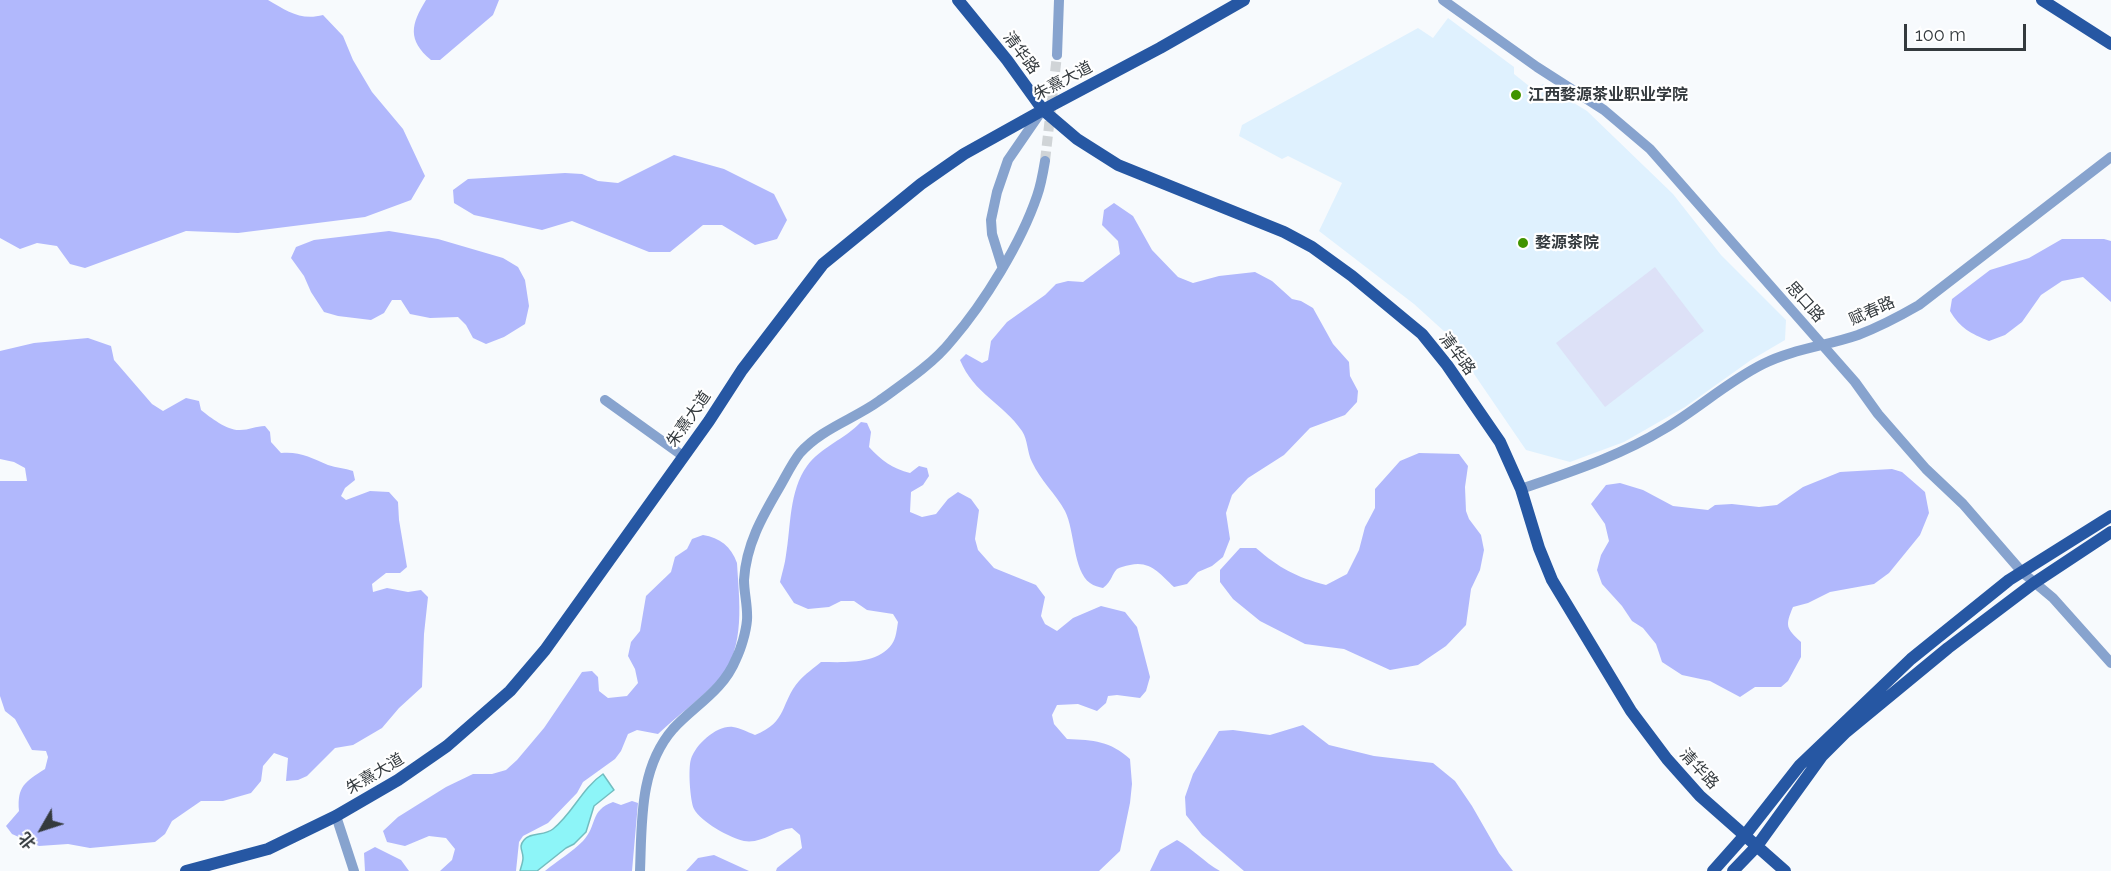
<!DOCTYPE html>
<meta charset="utf-8">
<style>
body{margin:0}
#map{position:relative;width:2111px;height:871px;overflow:hidden;background:#f7fafd;font-family:Raleway,"Noto Sans SC",sans-serif}
canvas{display:block}
.north{position:absolute;left:12px;top:799px;width:60px;height:60px;-webkit-text-stroke:4px #fff;paint-order:stroke;rotate:231deg;font-size:16px;font-weight:700;line-height:24px;text-align:center;color:#343a3e}
.north::after{content:'';display:block;margin:auto;width:21px;height:27px;background:#343a3e;clip-path:polygon(50% 0,100% 100%,50% 72%,0 100%)}
.scale{position:absolute;left:1904px;top:24px;width:122px;height:27px;box-sizing:border-box;border:3px solid #343a3e;border-top:0;padding-left:8px;font-size:18px;line-height:21px;white-space:nowrap;color:#343a3e;-webkit-text-stroke:4px #fff;paint-order:stroke}
</style>
<div id="map">
<canvas width="2111" height="871"></canvas>
<div class="north">北</div>
<div class="scale">100 m</div>
</div>
<script>
const ctx = document.querySelector('canvas').getContext('2d');
ctx.lineJoin = 'round';
function fill(path, color) { ctx.fillStyle = color; ctx.fill(path, 'evenodd'); }
function stroke(path, color, width, dash) { ctx.strokeStyle = color; ctx.lineWidth = width; ctx.lineCap = dash ? 'butt' : 'round'; ctx.setLineDash(dash || []); ctx.stroke(path); }
function label(font, color, halo, rows, align = 'center') {
  ctx.font = font + ' Raleway,"Noto Sans SC",sans-serif'; ctx.lineWidth = 4.5; ctx.setLineDash([]); ctx.textBaseline = 'middle'; ctx.strokeStyle = halo; ctx.fillStyle = color; for (const [text, x, y, turn = 0] of rows) {
    ctx.save(); ctx.translate(x, y); ctx.rotate((+turn || 0) * Math.PI / 180); ctx.textAlign = isNaN(turn) ? turn : align; if (halo) ctx.strokeText(text, 0, 0); ctx.fillText(text, 0, 0); ctx.restore();
  }
}
fill(new Path2D(`
 M 1448,18 L 1514,67 L 1514,74 L 1534,90 L 1543,84 L 1587,111 L 1673,194 L 1721,255 L 1786,320 L 1785,340 L 1751,360 L 1685,407 L 1624,442 L 1570,462 L 1526,450 L 1446,333 L 1414,304 L 1319,231 L 1342,183 L 1288,156 L 1282,159 L 1239,136 L 1242,125 L 1418,28 L 1433,38 Z`), '#dff1fe');
fill(new Path2D(`
 M 1655,267 L 1704,331 L 1605,407 L 1556,343 Z`), '#dde1f7');
fill(new Path2D(`
 M 0,0 L 268,0 C 287,11 301,21 323,15 L 343,36 L 353,60 L 372,92 L 403,129 L 425,176 L 411,200 L 365,217 L 238,233 L 186,231 L 85,268 L 70,264 L 57,246 L 37,243 L 20,249 L 0,238 Z
 M 426,0 L 499,0 L 493,15 L 440,60 L 431,60 C 407,40 411,24 426,0 Z
 M 674,155 L 724,169 L 774,194 L 787,220 L 777,239 L 755,245 L 722,225 L 703,225 L 670,252 L 649,252 L 572,221 L 542,230 L 474,215 L 454,203 L 453,190 L 468,179 L 565,173 L 582,174 L 598,181 L 618,183 Z
 M 1114,203 L 1133,216 L 1152,250 L 1178,277 L 1193,283 L 1219,276 L 1255,272 L 1272,281 L 1292,299 L 1301,301 L 1313,308 L 1333,344 L 1349,362 L 1350,376 L 1358,391 L 1357,402 L 1345,415 L 1310,428 L 1284,455 L 1248,478 L 1232,495 L 1226,513 L 1230,539 L 1223,557 L 1212,566 L 1198,572 L 1187,584 L 1174,587 C 1160,574 1150,560 1130,565 C 1125,566 1120,567 1117,569 C 1111,575 1113,580 1103,588 C 1099,587 1094,586 1090,583 C 1073,571 1075,531 1065,511 C 1056,494 1040,480 1032,462 C 1027,452 1028,440 1022,431 C 1003,403 974,394 960,360 L 966,354 L 982,363 L 988,360 L 991,341 L 1007,322 L 1045,295 L 1056,284 L 1068,281 L 1083,282 L 1120,254 L 1118,241 L 1102,225 L 1104,210 Z
 M 389,231 L 438,239 L 503,258 L 518,267 L 525,280 L 529,306 L 525,324 L 504,337 L 486,344 L 473,338 L 466,325 L 458,317 L 430,318 L 410,314 L 401,300 L 392,300 L 384,313 L 371,320 L 338,316 L 324,312 L 311,292 L 304,276 L 291,258 L 296,247 L 314,240 Z
 M 2062,239 L 2104,239 L 2111,241 L 2111,302 L 2083,277 L 2062,281 L 2041,295 L 2022,322 L 2005,335 L 1989,341 C 1970,333 1961,329 1950,311 L 1952,299 L 1990,270 L 2029,258 Z
 M 88,338 L 111,346 L 114,360 L 152,404 L 163,411 L 186,398 L 199,401 L 201,410 C 211,418 228,431 240,430 C 249,430 256,426 265,426 L 270,432 L 271,442 L 281,453 C 299,451 312,458 328,465 C 336,468 345,468 353,471 L 355,480 L 345,488 L 341,496 L 346,500 L 370,491 L 389,492 L 398,502 L 399,520 L 407,567 L 400,573 L 386,573 L 372,584 L 373,592 L 387,588 L 408,592 L 421,590 L 428,597 L 424,634 L 422,687 L 399,708 L 382,728 L 353,745 L 335,748 L 307,776 L 298,780 L 286,781 L 288,758 L 274,753 L 263,766 L 261,781 L 251,793 L 223,801 L 201,801 L 172,821 L 165,834 L 155,842 L 90,848 L 68,844 L 39,846 L 12,834 L 6,826 L 19,811 C 17,786 25,782 45,769 L 48,757 L 46,751 L 32,750 L 15,719 L 5,711 L 0,696 L 0,481 L 27,481 L 25,468 L 14,462 L 0,459 L 0,351 L 34,343 Z
 M 861,422 L 867,423 L 871,432 L 869,447 C 881,460 893,469 910,473 L 919,466 L 927,468 L 929,476 L 923,485 L 911,492 L 910,512 L 922,517 L 936,514 L 948,499 L 958,492 L 971,499 L 979,510 L 975,539 L 978,550 L 994,568 L 1036,585 L 1045,597 L 1041,616 L 1045,624 L 1057,631 L 1073,618 L 1101,606 L 1125,612 L 1137,627 L 1150,677 L 1146,691 L 1140,698 L 1117,695 L 1108,696 L 1106,703 L 1097,711 L 1078,704 L 1057,705 L 1052,715 L 1054,724 L 1067,739 C 1094,740 1110,741 1130,759 L 1132,784 L 1130,803 L 1120,851 L 1099,871 L 776,871 L 777,868 L 802,848 L 800,835 L 792,828 C 775,830 762,844 744,841 C 730,838 701,822 694,809 C 690,800 688,768 691,759 C 696,744 717,725 733,727 C 740,728 748,732 755,735 C 788,722 780,703 799,681 C 805,674 814,668 821,662 C 844,662 877,665 892,644 C 896,639 897,628 898,622 L 893,614 L 867,610 L 854,601 L 841,601 L 829,607 L 808,609 L 794,603 L 780,582 C 782,573 785,564 786,555 C 791,526 789,491 807,466 C 821,447 845,439 861,422 Z
 M 1419,453 L 1459,454 L 1468,466 L 1465,487 L 1466,511 L 1469,519 L 1481,535 L 1484,550 L 1480,570 L 1471,589 L 1466,625 L 1446,646 L 1418,665 L 1390,670 L 1344,649 L 1305,644 L 1260,621 L 1233,599 L 1220,582 L 1220,570 L 1240,548 L 1256,548 C 1279,568 1296,577 1326,585 L 1347,574 L 1359,550 L 1365,527 L 1375,508 L 1375,489 L 1400,461 Z
 M 1892,469 L 1902,472 L 1925,492 L 1929,513 L 1920,535 L 1889,573 L 1874,584 L 1830,592 L 1808,603 L 1793,607 C 1785,626 1786,628 1801,642 L 1801,657 L 1788,681 L 1781,687 L 1755,687 L 1740,697 L 1710,681 L 1682,675 L 1662,662 L 1656,644 L 1643,628 L 1632,621 L 1622,606 L 1602,584 L 1597,570 L 1601,555 L 1609,541 L 1605,524 L 1591,504 L 1606,485 L 1620,483 L 1643,490 L 1673,506 L 1708,510 L 1715,505 L 1732,504 L 1759,507 L 1777,505 L 1803,487 L 1840,472 Z
 M 703,535 C 720,538 731,546 737,563 C 739,600 746,647 720,678 C 704,696 676,717 658,734 L 637,730 L 628,734 L 621,751 L 615,759 L 583,782 L 577,793 L 548,823 L 523,836 L 519,842 L 516,871 L 440,871 L 452,860 L 455,849 L 446,838 L 429,836 L 405,846 L 387,842 L 383,831 L 398,817 L 446,787 L 473,774 L 492,774 L 506,770 L 517,760 L 544,728 L 582,672 L 592,671 L 598,677 L 599,691 L 608,698 L 627,696 L 638,683 L 635,669 L 628,656 L 631,642 L 640,631 L 646,596 L 671,572 L 675,557 L 687,549 L 692,539 Z
 M 1303,725 L 1329,745 L 1374,756 L 1433,763 L 1455,781 L 1472,806 L 1499,853 L 1513,871 L 1244,871 L 1202,835 L 1186,815 L 1185,797 L 1193,774 L 1219,731 L 1233,730 L 1270,735 Z
 M 632,801 L 638,803 L 632,871 L 545,871 C 557,861 572,852 583,841 C 598,825 589,811 613,802 L 621,805 Z
 M 1177,840 C 1193,849 1204,862 1220,871 L 1150,871 L 1160,850 Z
 M 375,847 L 401,860 L 409,871 L 365,871 L 364,853 Z
 M 714,855 L 749,871 L 686,871 L 698,858 Z`), '#b1b8fc');
const water = new Path2D(`
 M 603,774 L 614,790 L 594,806 L 586,832 L 574,844 L 566,848 L 537,871 L 520,871 C 521,867 523,862 523,858 C 523,850 518,847 524,840 C 530,832 545,836 553,829 C 573,813 582,788 603,774 Z`);
fill(water, '#8df5f8');
stroke(water, '#72bdc0', 1.5);
stroke(new Path2D(`
 M 1045,161 L 1057,55`), '#d0d4d7', 10, [10, 5]);
stroke(new Path2D(`
 M 1443,0 L 1537,67 L 1604,110 L 1650,149 L 1855,382 L 1878,414 L 1926,469 L 1963,504 L 2022,572 L 2053,598 L 2111,663
 M 1057,55 L 1059,0
 M 1002,266 L 992,234 L 991,220 L 997,192 L 1008,160 L 1041,112
 M 605,400 L 683,456
 M 1521,489 C 1570,472 1620,456 1664,429 C 1698,409 1727,382 1763,364 C 1793,349 1826,346 1858,335 C 1879,327 1900,316 1919,305 L 2111,157
 M 336,816 L 354,871
 M 640,871 C 642,822 639,768 673,729 C 695,705 723,691 736,659 C 741,649 746,632 747,620 C 748,607 744,593 744,580 C 746,545 762,517 779,488 C 786,476 792,463 800,453 C 821,429 854,419 879,401 C 904,383 933,364 952,340 C 984,303 1021,243 1037,196 C 1041,185 1043,173 1045,161`), '#87a3ce', 10);
stroke(new Path2D(`
 M 958,0 L 1007,60 L 1043,110 L 1077,139 L 1118,165 L 1284,232 L 1312,247 L 1352,276 L 1422,334 L 1447,365 L 1500,442 L 1521,489 L 1539,548 L 1552,580 L 1631,711 L 1667,759 L 1700,796 L 1785,871
 M 2042,0 L 2111,44
 M 186,871 L 268,849 L 336,816 L 398,780 L 447,746 L 510,691 L 545,650 L 709,421 L 742,370 L 823,264 L 921,184 L 964,154 L 1043,110 L 1160,48 L 1244,0
 M 1713,871 L 1745,835 L 1800,765 L 1911,659 L 2009,580 L 2111,516
 M 1733,871 L 1757,846 L 1822,756 L 1846,732 L 1948,648 L 2034,583 L 2111,532`), '#2657a3', 12);
for (const [x, y, r, color] of [
 [1516,95,6,"#419400"],
 [1523,243,6,"#419400"]
]) { const dot = new Path2D(); dot.arc(x, y, r, 0, 2 * Math.PI); ctx.fillStyle = color; ctx.fill(dot); stroke(dot, '#fff', 2); }
label('16px', '#343a3e', '#fff', [
 ["清华路",1021,53,53],
 ["朱熹大道",1063,81,-28],
 ["思口路",1805,302,48],
 ["赋春路",1872,311,-24],
 ["清华路",1457,354,53],
 ["朱熹大道",689,419,-55],
 ["清华路",1699,769,47],
 ["朱熹大道",375,774,-31]
]);
label('bold 16px', '#343a3e', '#fff', [
 ["江西婺源茶业职业学院",1528,95],
 ["婺源茶院",1535,243]
], 'left');
</script>
